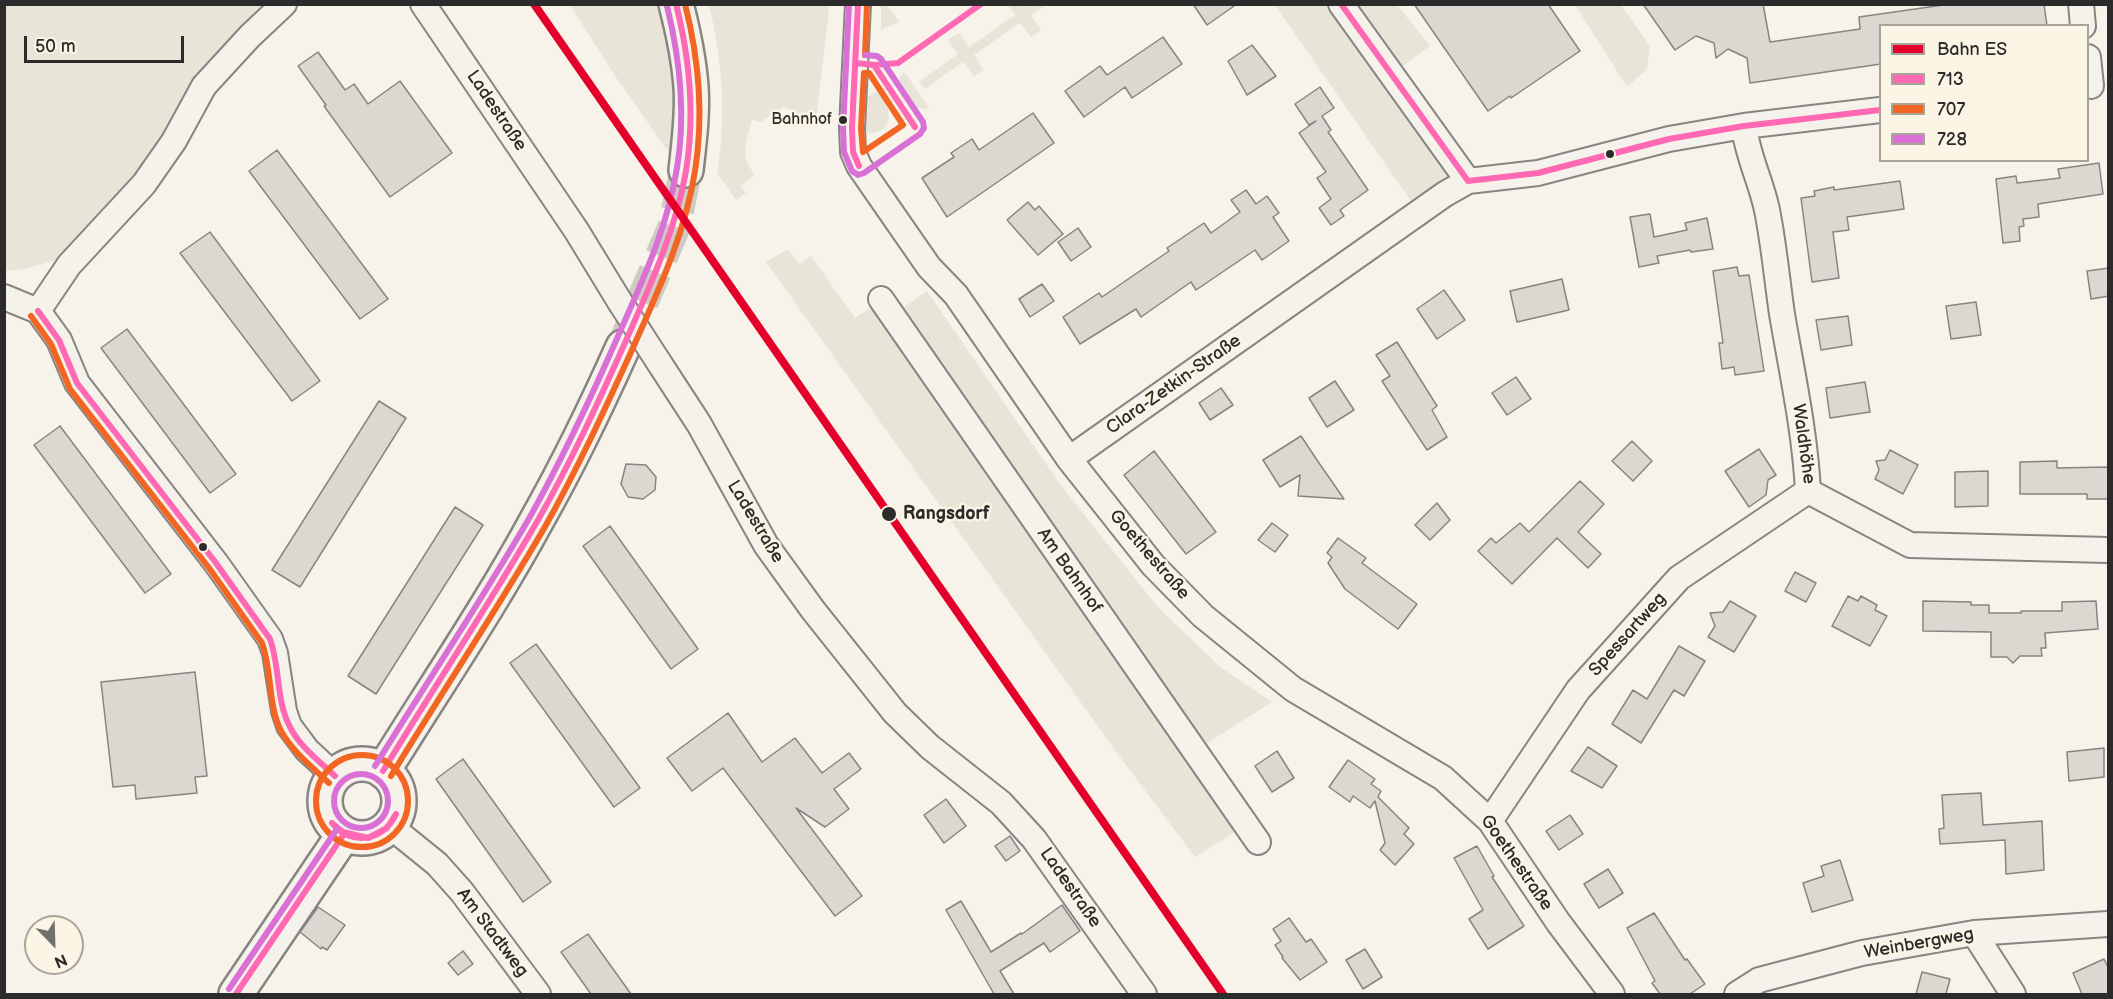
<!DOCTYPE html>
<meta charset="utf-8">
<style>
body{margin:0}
#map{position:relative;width:2113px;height:999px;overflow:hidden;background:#f7f3ea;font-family:"Balsamiq Sans",sans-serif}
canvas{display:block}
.frame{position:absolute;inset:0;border:6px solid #2b2b2b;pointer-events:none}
.legend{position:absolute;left:1879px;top:24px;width:210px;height:138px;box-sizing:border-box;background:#fcf5e5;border:2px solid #a8a49b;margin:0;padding:8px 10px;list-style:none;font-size:18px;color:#2b2b2b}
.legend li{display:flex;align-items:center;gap:12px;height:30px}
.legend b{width:30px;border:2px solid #a8a49b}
.north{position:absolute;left:24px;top:915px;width:60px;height:60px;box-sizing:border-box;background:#fcf5e5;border:2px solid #a8a49b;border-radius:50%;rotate:157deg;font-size:16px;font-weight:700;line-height:24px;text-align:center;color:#2b2b2b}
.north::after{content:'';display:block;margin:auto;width:21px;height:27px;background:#72716e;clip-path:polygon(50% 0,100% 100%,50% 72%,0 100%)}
.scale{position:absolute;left:24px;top:36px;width:160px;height:27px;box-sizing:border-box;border:3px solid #2b2b2b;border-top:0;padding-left:8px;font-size:18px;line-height:21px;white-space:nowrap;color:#2b2b2b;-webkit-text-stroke:4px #fcf5e5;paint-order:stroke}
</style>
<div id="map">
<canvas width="2113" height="999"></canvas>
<div class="frame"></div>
<ul class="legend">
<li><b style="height:8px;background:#e4002b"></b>Bahn ES</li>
<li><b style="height:8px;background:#ff69b4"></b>713</li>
<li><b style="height:8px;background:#f26522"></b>707</li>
<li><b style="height:8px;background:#da70d6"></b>728</li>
</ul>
<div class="north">N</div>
<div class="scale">50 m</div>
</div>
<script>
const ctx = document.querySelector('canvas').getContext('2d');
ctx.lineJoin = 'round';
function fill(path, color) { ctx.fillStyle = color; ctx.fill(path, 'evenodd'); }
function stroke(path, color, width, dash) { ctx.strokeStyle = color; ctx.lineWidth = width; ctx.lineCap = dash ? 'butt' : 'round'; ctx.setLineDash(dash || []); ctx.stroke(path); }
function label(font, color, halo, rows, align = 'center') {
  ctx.font = font + ' "Balsamiq Sans",sans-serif'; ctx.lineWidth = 5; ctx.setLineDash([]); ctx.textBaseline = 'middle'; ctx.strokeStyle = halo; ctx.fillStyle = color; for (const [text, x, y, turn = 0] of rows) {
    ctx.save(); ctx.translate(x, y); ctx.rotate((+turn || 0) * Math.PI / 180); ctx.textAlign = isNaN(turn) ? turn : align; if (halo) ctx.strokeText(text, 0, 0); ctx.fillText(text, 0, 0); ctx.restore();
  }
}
fill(new Path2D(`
 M 5,5 L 284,5 L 174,141 L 65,258 L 24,269 L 5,271 Z
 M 570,5 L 660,5 L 672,56 L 676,95 L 672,157 L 613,73 Z
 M 829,5 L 829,10 L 816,120 L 784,107 L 761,122 L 752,120 C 746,144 739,154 755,175 L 741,186 L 746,193 L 736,200 L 717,173 C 727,118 722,59 709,5 Z
 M 881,5 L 887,5 L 899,22 L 881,30 Z
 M 1008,5 L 1023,5 L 1026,7 L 1030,5 L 1046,5 L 1031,15 L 1041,30 L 1031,37 L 1020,23 L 974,55 L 984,70 L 974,77 L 963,62 L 925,89 L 919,82 L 958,54 L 948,40 L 959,33 L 969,47 L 1015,15 Z
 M 1275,5 L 1330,5 L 1448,174 L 1447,179 L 1415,207 Z
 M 1341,5 L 1397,5 L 1430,46 L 1391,75 Z
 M 1575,5 L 1621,5 L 1650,46 L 1647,69 L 1627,87 Z
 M 904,71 L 929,108 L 924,109 L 917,107 L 899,81 L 900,77 Z
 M 876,91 C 892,103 897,134 868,133 C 863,127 863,105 867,98 C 869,95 873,93 876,91 Z
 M 788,249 L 799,264 L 811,256 L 855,318 L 878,303 L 890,317 L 927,291 L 1060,484 L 1157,606 L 1219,666 L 1272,702 L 1195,751 L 1243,827 L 1195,857 L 1117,753 L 766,262 Z`), '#e9e4d8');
const building = new Path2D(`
 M 1193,4 L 1237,4 L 1207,25 Z
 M 1414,4 L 1548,4 L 1580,51 L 1511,98 L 1510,96 L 1488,111 Z
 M 1643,4 L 1763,4 L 1770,42 L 1860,29 L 1859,17 L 1950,4 L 2044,4 L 2047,26 L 1881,26 L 1881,64 L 1750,83 L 1747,58 L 1728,49 L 1716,58 L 1714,43 L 1696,36 L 1675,50 Z
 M 1163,37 L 1182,64 L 1132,98 L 1125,87 L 1084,117 L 1065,91 L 1100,66 L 1107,75 Z
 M 1252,45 L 1276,76 L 1247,95 L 1228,61 Z
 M 318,52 L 345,90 L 354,84 L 368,104 L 400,81 L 452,153 L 390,197 L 324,106 L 326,105 L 298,66 Z
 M 1320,87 L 1334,108 L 1322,116 L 1331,130 L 1328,132 L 1368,190 L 1340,210 L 1344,216 L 1331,225 L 1319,208 L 1331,199 L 1317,178 L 1326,172 L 1299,133 L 1316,121 L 1309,125 L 1295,104 Z
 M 1033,113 L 1054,143 L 947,217 L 922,178 L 954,157 L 951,153 L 972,139 L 979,150 Z
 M 277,150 L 388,299 L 360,319 L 249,171 Z
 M 2099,163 L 2103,194 L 2038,204 L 2039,217 L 2023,219 L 2024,226 L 2019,227 L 2020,241 L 2003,243 L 1996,179 L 2016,176 L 2017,183 L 2060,178 L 2058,169 Z
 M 1900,181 L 1904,209 L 1847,217 L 1849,230 L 1833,232 L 1839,278 L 1812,282 L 1801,198 L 1815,196 L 1814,191 L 1834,187 L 1834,190 Z
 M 1246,190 L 1256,204 L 1267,196 L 1279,213 L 1273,217 L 1289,241 L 1262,260 L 1255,250 L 1196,290 L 1191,282 L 1141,317 L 1136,309 L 1080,344 L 1063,317 L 1099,293 L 1102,297 L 1169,251 L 1167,248 L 1204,223 L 1211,233 L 1240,212 L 1231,200 Z
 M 1028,202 L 1035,210 L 1039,206 L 1063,234 L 1038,255 L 1007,220 Z
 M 1650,214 L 1654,237 L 1687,230 L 1685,223 L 1707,218 L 1713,249 L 1691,252 L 1690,250 L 1657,256 L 1659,263 L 1639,267 L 1630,217 Z
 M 1078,228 L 1091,247 L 1071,261 L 1058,242 Z
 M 210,232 L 320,381 L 292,401 L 180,253 Z
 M 1737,267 L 1739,276 L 1749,275 L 1764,371 L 1735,375 L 1734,367 L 1722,369 L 1719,343 L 1723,343 L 1713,271 Z
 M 2109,268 L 2109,296 L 2091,299 L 2087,271 Z
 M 1562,279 L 1569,310 L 1517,322 L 1510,291 Z
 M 1042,284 L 1054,301 L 1030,317 L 1019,299 Z
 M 1444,290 L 1465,320 L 1437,339 L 1417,309 Z
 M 1976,302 L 1981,335 L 1951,339 L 1946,306 Z
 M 1848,316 L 1852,345 L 1821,350 L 1816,320 Z
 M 127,329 L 236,474 L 210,493 L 101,348 Z
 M 1397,342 L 1437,406 L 1432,410 L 1447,437 L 1427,450 L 1382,381 L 1390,376 L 1376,355 Z
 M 1516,377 L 1531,399 L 1507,415 L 1492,393 Z
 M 1335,381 L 1354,410 L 1327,427 L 1309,398 Z
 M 1865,382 L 1870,412 L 1830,418 L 1826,388 Z
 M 1221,388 L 1233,405 L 1210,420 L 1199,403 Z
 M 379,401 L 406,418 L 300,587 L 272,570 Z
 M 60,426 L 171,574 L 145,593 L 34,445 Z
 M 1301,436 L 1319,463 L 1344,499 L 1298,496 L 1300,475 L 1280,487 L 1263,460 Z
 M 1632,441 L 1652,461 L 1633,481 L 1612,461 Z
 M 1759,449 L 1776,475 L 1768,480 L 1766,495 L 1749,507 L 1725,471 Z
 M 1890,450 L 1918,465 L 1903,494 L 1875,479 L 1879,470 L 1876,461 L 1885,460 Z
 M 1154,451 L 1216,532 L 1186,554 L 1124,475 Z
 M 2057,461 L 2057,468 L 2109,467 L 2109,499 L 2087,499 L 2087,494 L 2020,494 L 2020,462 Z
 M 626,464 L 646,465 L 656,477 L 655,490 L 643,499 L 628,497 L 621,484 Z
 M 1988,471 L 1988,506 L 1955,507 L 1955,472 Z
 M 1580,481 L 1604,504 L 1578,532 L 1601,554 L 1588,568 L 1557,538 L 1512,584 L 1478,551 L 1491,538 L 1496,543 L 1520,523 L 1529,532 Z
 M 1437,503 L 1450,520 L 1430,540 L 1415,525 Z
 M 455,507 L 483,525 L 376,694 L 348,676 Z
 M 1272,523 L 1288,535 L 1275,552 L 1258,540 Z
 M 610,526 L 698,649 L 671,669 L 583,546 Z
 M 1338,538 L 1366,558 L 1362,563 L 1417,604 L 1398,629 L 1345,589 L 1328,563 L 1332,557 L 1327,553 Z
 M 1795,572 L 1816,583 L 1806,602 L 1785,591 Z
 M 1848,596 L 1858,601 L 1861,596 L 1877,605 L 1875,610 L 1887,616 L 1870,646 L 1832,626 Z
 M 1730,601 L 1756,616 L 1734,652 L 1708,637 L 1715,626 L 1710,613 L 1723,612 Z
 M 1923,601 L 1971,602 L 1971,605 L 1989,605 L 1989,613 L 2021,613 L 2021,611 L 2062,611 L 2062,602 L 2096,601 L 2098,629 L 2045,633 L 2046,648 L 2041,648 L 2042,656 L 2020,656 L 2013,663 L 2007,657 L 1991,657 L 1991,632 L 1923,631 Z
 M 536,644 L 640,788 L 614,807 L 510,663 Z
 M 1679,646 L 1705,661 L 1684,696 L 1674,690 L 1641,743 L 1612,724 L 1633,690 L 1647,699 Z
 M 195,672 L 207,776 L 195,777 L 197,793 L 136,799 L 135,785 L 113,787 L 101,682 Z
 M 728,713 L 762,762 L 795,738 L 822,773 L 849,753 L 861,769 L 834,789 L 849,809 L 825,827 L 796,808 L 862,896 L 835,916 L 723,768 L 692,791 L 667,758 Z
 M 1588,747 L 1617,766 L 1602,788 L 1571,771 Z
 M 2104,748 L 2104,777 L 2069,781 L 2067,752 Z
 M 1277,751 L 1294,778 L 1272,792 L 1255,766 Z
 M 463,759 L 551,882 L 523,902 L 436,779 Z
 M 1348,760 L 1375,779 L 1371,784 L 1381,791 L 1378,797 L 1409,828 L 1404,834 L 1414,844 L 1395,865 L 1380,850 L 1385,843 L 1375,801 L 1370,808 L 1353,796 L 1350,802 L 1329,787 Z
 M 1981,793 L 1983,825 L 2042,821 L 2044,870 L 2006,874 L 2005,840 L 1940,844 L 1939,829 L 1944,828 L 1942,795 Z
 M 946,799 L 966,826 L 944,843 L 924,815 Z
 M 1570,815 L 1583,834 L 1559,850 L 1546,831 Z
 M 1010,836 L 1020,851 L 1006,861 L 995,846 Z
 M 1477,846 L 1494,876 L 1492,877 L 1524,926 L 1488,949 L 1469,919 L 1483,910 L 1454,858 Z
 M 1840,860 L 1853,900 L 1812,912 L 1803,883 L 1824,876 L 1821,866 Z
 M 1608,869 L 1623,893 L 1599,908 L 1584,884 Z
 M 961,901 L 991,952 L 1021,933 L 1022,934 L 1062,905 L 1080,931 L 1050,952 L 1044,943 L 1000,971 L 1014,994 L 994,994 L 946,910 Z
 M 318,907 L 345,925 L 327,950 L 322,947 L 321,949 L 300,932 Z
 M 1654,913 L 1685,960 L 1687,959 L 1705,984 L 1690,994 L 1660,994 L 1652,983 L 1655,981 L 1627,928 Z
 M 1289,918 L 1306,942 L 1311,939 L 1327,962 L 1300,980 L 1282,958 L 1283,957 L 1275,945 L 1281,941 L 1273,929 Z
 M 588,934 L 631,994 L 591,994 L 561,952 Z
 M 1365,949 L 1382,977 L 1363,989 L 1346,960 Z
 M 463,951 L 473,964 L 458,975 L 448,963 Z
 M 2104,959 L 2109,969 L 2109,994 L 2082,994 L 2073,973 Z
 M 1922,972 L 1950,979 L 1946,994 L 1916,994 Z`);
fill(building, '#dad8d1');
stroke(building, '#878581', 1.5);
stroke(new Path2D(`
 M 623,347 L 674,227 L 686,170`), '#cecbc4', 33, [33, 16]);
const street = new Path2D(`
 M 423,4 L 576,230 L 620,302
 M 858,4 L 852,128 L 853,152 L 859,166 L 929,267 L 956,295 L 1069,459 L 1153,565 L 1203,616 L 1293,689 L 1443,778 L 1490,821 L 1558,922 L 1612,994
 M 1341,4 L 1468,181
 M 2081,4 L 2083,26
 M 2088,57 L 2091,86
 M 1744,126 C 1747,155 1761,181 1767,210 C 1774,245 1777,280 1782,314 C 1792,373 1805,432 1808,491
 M 4,297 L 38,311
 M 881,299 L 1258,842
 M 38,311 L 59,340 L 77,383 L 216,563 L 270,639 L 275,653 L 284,711 L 289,726 L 307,750 L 335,776
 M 38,311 L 69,265 L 144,184 L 174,141 L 204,86 L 250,36 L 284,4
 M 658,361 L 699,424 L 766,545 L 813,610 L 895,713 L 930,747 L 1001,803 L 1034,839 L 1144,994
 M 1069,459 L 1445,194 L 1468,181 L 1538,173 L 1669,139 L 1744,126 L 1880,110
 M 1808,491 L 1910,545 L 2108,550
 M 1490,821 L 1578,690 L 1679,578 L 1808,491
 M 390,826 L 437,864 L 462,892 L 538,994
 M 1974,933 L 2013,994
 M 1737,994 L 1759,980 L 1862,953 L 1974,933 L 2108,924`);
const secondary = new Path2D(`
 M 676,4 C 683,31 689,59 691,87 C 693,114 689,143 686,170
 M325 801a37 37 0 1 1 74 0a37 37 0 1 1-74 0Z
 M 383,771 C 435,687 491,605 538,518 C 569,463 597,405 623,347
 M 236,994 L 344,834`);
stroke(street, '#878581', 28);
stroke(secondary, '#878581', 38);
stroke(street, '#f5f2ec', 24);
stroke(secondary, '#f5f2ec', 33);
const streetBridge = new Path2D(`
 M 620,302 L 658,361`);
stroke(streetBridge, '#878581', 28, []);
stroke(streetBridge, '#f5f2ec', 24);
stroke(new Path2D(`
 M 858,4 L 852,128 L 853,152 L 859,166
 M 1341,4 L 1468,181
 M 856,63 L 874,65 L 898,63 L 981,4
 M 874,65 L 915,127
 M 1468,181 L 1538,173 L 1669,139 L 1744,126 L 1880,110
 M 38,311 L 59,340 L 77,383 L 216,563 L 270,639 C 280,666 276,699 289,725 C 298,745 319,761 335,776
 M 383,771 C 434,687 489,605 538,520 C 570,464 597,405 624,345 C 649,288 675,233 686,171 C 695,115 690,59 676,4
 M 332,823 L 343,832 L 368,838 L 387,828 L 396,814
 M 332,823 C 351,847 384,841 396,814
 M 236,994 L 344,834`), '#ff69b4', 6);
stroke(new Path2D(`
 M 865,55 L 867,4
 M 864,73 L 869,73 L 903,125 L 863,152 L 861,128 Z
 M 31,316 L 51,344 L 70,389 L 209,568 L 262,643 C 272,670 268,706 281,731 C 292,751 312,767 329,783
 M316 801a46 46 0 1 1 92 0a46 46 0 1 1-92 0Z
 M 391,776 C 442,692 497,610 546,525 C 578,468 605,409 632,350 C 658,291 685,235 695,171 C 704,115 699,59 685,4`), '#f26522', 6);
stroke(new Path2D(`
 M 849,4 L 843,128 L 844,152 L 852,171 L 858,175 L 864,173 L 920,134 L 924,128 L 923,122 L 881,59 L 877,56 L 865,55
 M 375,766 C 427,682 482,600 531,515 C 562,459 589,402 615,343 C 640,286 667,231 677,168 C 686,114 680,59 667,6
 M334 801a27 27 0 1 1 54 0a27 27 0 1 1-54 0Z
 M 229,989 L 337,829`), '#da70d6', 6);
stroke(new Path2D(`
 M 534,4 L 1223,994`), '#e4002b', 8);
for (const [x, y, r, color] of [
 [843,120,5,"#2b2b2b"],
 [1610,154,5,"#2b2b2b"],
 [889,514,8,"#2b2b2b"],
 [203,547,5,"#2b2b2b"]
]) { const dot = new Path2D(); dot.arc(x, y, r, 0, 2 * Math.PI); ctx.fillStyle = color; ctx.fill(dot); stroke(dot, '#fcf5e5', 2); }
label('16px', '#2b2b2b', '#fcf5e5', [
 ["Bahnhof",832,120]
], 'right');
label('18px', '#2b2b2b', '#fcf5e5', [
 ["Ladestraße",496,111,56],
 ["Clara-Zetkin-Straße",1174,385,-35],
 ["Waldhöhe",1803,444,82],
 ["Ladestraße",755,522,59],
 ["Goethestraße",1149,555,49],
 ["Am Bahnhof",1069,571,55],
 ["Spessartweg",1628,635,-48],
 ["Goethestraße",1516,863,55],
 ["Ladestraße",1070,888,55],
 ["Am Stadtweg",492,933,53],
 ["Weinbergweg",1919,944,-10]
]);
label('bold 18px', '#2b2b2b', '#fcf5e5', [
 ["Rangsdorf",903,514]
], 'left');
</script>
